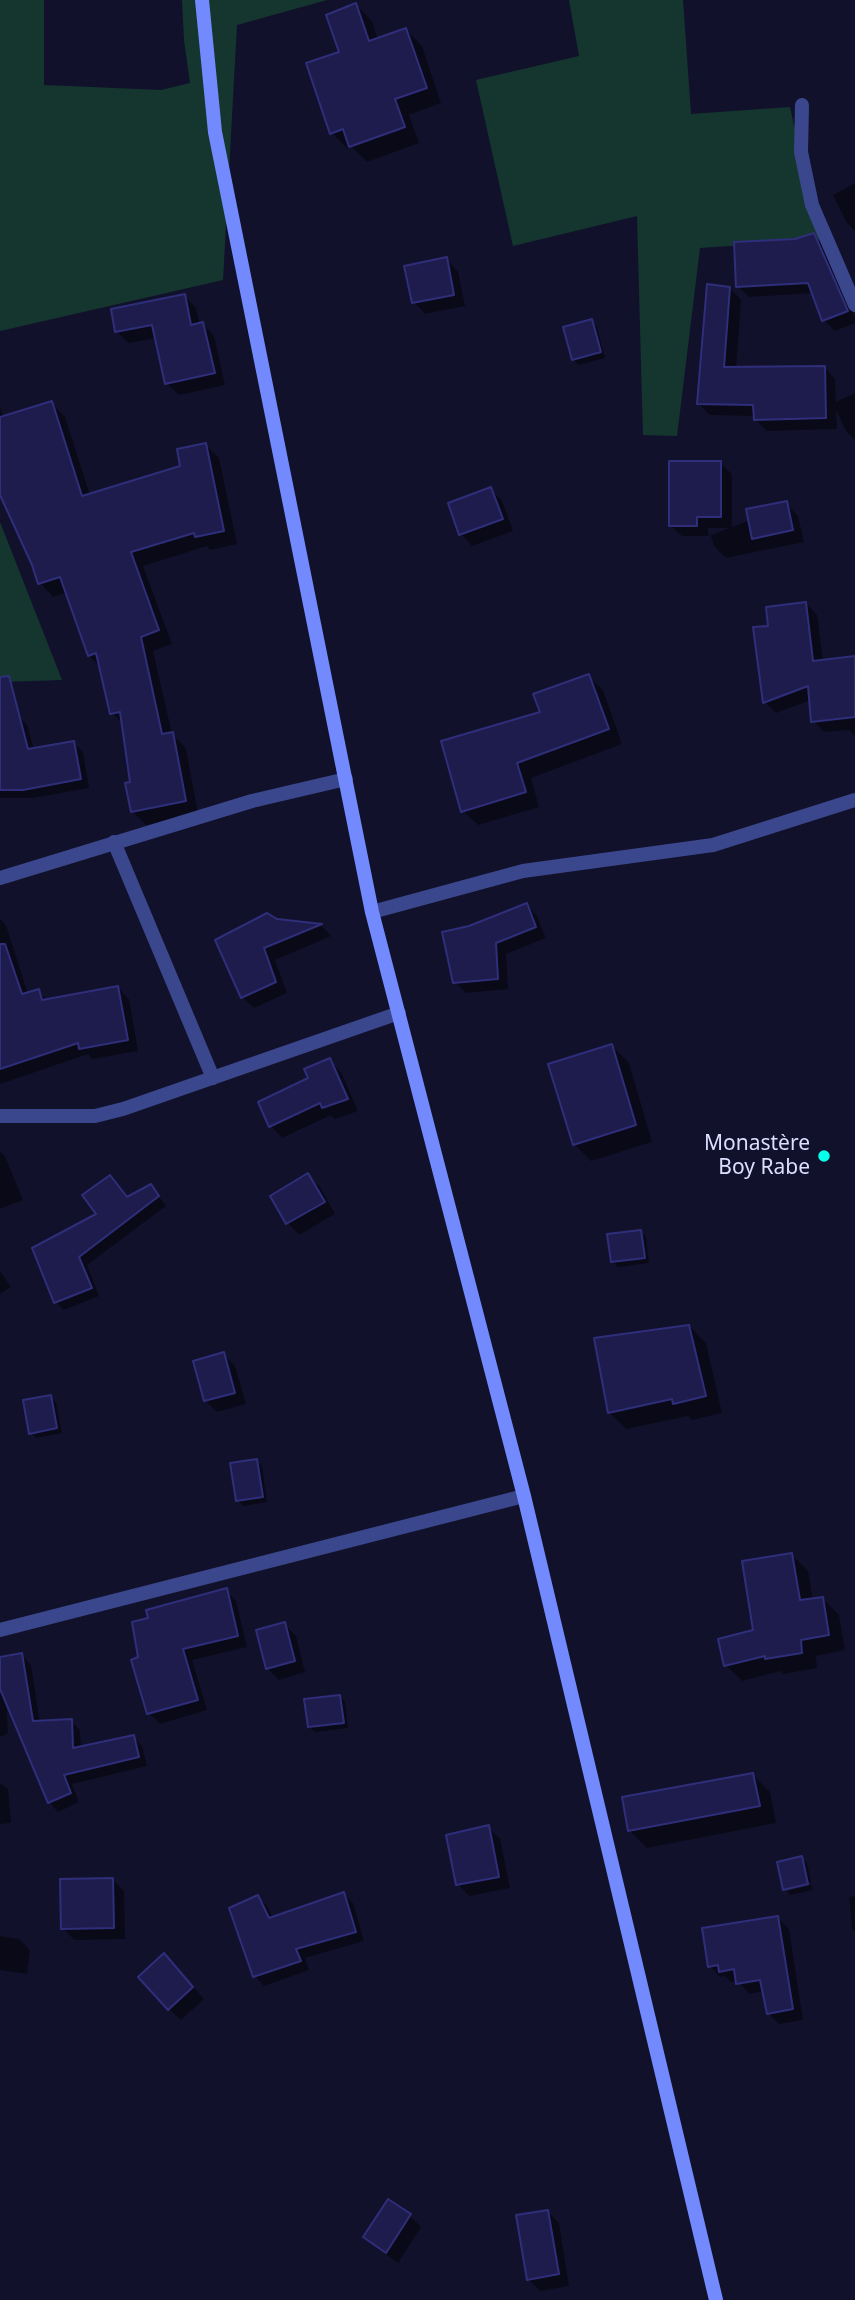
<!DOCTYPE html>
<meta charset="utf-8">
<style>
body{margin:0}
canvas{display:block;background:#11112c}
</style>
<canvas width="855" height="2300"></canvas>
<script>
const ctx = document.querySelector('canvas').getContext('2d');
ctx.lineJoin = 'round';
function fill(path, color) { ctx.fillStyle = color; ctx.fill(path, 'evenodd'); }
function stroke(path, color, width, dash) { ctx.strokeStyle = color; ctx.lineWidth = width; ctx.lineCap = dash ? 'butt' : 'round'; ctx.setLineDash(dash || []); ctx.stroke(path); }
function label(font, color, halo, rows, align = 'center') {
  ctx.font = font + ' "Noto Sans",sans-serif'; ctx.lineWidth = 7; ctx.setLineDash([]); ctx.textBaseline = 'middle'; ctx.strokeStyle = halo; ctx.fillStyle = color; for (const [text, x, y, turn = 0] of rows) {
    ctx.save(); ctx.translate(x, y); ctx.rotate((+turn || 0) * Math.PI / 180); ctx.textAlign = isNaN(turn) ? turn : align; if (halo) ctx.strokeText(text, 0, 0); ctx.fillText(text, 0, 0); ctx.restore();
  }
}
fill(new Path2D(`
 M 0,0 L 44,0 L 44,85 L 161,90 L 190,83 L 184,40 L 182,0 L 327,0 L 237,25 L 223,280 L 0,331 Z
 M 569,0 L 683,0 L 691,114 L 790,107 L 819,240 L 700,248 L 677,436 L 643,435 L 637,216 L 513,246 L 476,80 L 579,56 Z
 M 0,522 L 62,680 L 0,682 Z`), '#14362e');
fill(new Path2D(`
 M 356,5 L 372,21 L 378,40 L 406,30 L 422,46 L 441,103 L 409,115 L 419,143 L 367,162 L 352,147 L 348,149 L 332,133 L 341,53 Z
 M 855,183 L 855,231 L 847,223 L 833,195 Z
 M 813,235 L 824,246 L 855,317 L 855,323 L 835,331 L 824,320 L 813,293 L 749,297 L 738,286 L 796,241 Z
 M 446,259 L 458,271 L 465,306 L 425,314 L 414,302 Z
 M 730,288 L 741,300 L 736,369 L 824,367 L 835,379 L 836,402 L 855,393 L 855,440 L 846,431 L 836,410 L 837,429 L 767,431 L 756,420 L 756,416 L 710,415 L 699,404 Z
 M 185,296 L 196,308 L 200,325 L 203,324 L 214,336 L 225,385 L 179,395 L 167,384 L 157,338 L 129,343 L 117,332 Z
 M 591,321 L 597,327 L 605,358 L 579,365 L 573,360 Z
 M 51,403 L 65,417 L 90,495 L 182,467 L 205,444 L 219,458 L 237,544 L 210,550 L 207,546 L 143,566 L 172,644 L 153,651 L 172,734 L 186,748 L 198,814 L 146,825 L 132,811 L 132,783 L 124,725 L 112,713 L 101,668 L 89,656 L 67,592 L 53,597 L 40,583 L 34,565 L 0,491 L 0,407 L 4,418 Z
 M 720,463 L 732,474 L 732,527 L 787,505 L 798,516 L 804,542 L 726,558 L 714,546 L 711,536 L 709,536 L 729,528 L 708,528 L 708,536 L 682,536 L 670,525 Z
 M 491,489 L 502,501 L 513,531 L 472,546 L 461,534 Z
 M 806,603 L 817,615 L 823,661 L 855,658 L 855,736 L 849,730 L 824,732 L 813,721 L 811,700 L 776,713 L 765,702 Z
 M 588,676 L 603,690 L 622,744 L 531,778 L 539,807 L 478,825 L 463,811 L 542,713 Z
 M 18,716 L 27,725 L 34,750 L 74,743 L 83,752 L 89,788 L 33,798 L 0,798 L 0,721 Z
 M 527,905 L 537,916 L 546,938 L 506,954 L 508,989 L 466,993 L 455,982 L 470,928 Z
 M 0,919 L 6,925 L 28,994 L 38,991 L 48,1001 L 118,988 L 129,999 L 138,1051 L 92,1059 L 88,1054 L 0,1084 Z
 M 276,921 L 321,925 L 331,936 L 275,960 L 287,993 L 254,1008 L 242,997 Z
 M 612,1046 L 629,1063 L 652,1142 L 591,1161 L 574,1144 Z
 M 329,1060 L 341,1072 L 358,1111 L 335,1119 L 331,1115 L 282,1138 L 271,1126 L 260,1103 L 311,1079 Z
 M 0,1151 L 5,1156 L 23,1200 L 0,1209 Z
 M 308,1176 L 320,1187 L 335,1214 L 299,1235 L 288,1223 Z
 M 110,1177 L 128,1199 L 151,1186 L 166,1206 L 87,1265 L 99,1296 L 64,1310 L 56,1302 L 98,1214 Z
 M 641,1232 L 646,1237 L 649,1263 L 618,1267 L 612,1262 Z
 M 0,1271 L 11,1287 L 0,1294 Z
 M 689,1326 L 706,1343 L 722,1413 L 692,1420 L 688,1416 L 626,1429 L 609,1412 Z
 M 223,1354 L 235,1366 L 246,1404 L 217,1412 L 205,1400 Z
 M 50,1397 L 56,1402 L 62,1433 L 36,1438 L 31,1433 Z
 M 256,1461 L 262,1466 L 267,1502 L 243,1506 L 238,1500 Z
 M 792,1555 L 808,1571 L 813,1600 L 822,1598 L 839,1615 L 845,1650 L 816,1656 L 817,1668 L 783,1674 L 780,1671 L 742,1681 L 726,1665 L 755,1632 Z
 M 226,1590 L 236,1601 L 247,1647 L 192,1660 L 207,1710 L 160,1724 L 149,1713 L 133,1661 Z
 M 284,1624 L 296,1636 L 305,1672 L 279,1680 L 267,1668 Z
 M 22,1655 L 31,1665 L 40,1723 L 71,1721 L 80,1730 L 81,1748 L 133,1736 L 142,1746 L 147,1766 L 72,1784 L 79,1802 L 58,1812 L 49,1802 L 6,1700 L 8,1733 L 0,1737 L 0,1659 Z
 M 340,1696 L 345,1702 L 348,1728 L 315,1732 L 309,1727 Z
 M 753,1775 L 770,1792 L 776,1823 L 647,1848 L 630,1831 Z
 M 0,1783 L 8,1789 L 11,1823 L 0,1824 Z
 M 488,1827 L 500,1839 L 510,1888 L 469,1896 L 458,1884 Z
 M 802,1858 L 807,1863 L 811,1882 L 786,1888 L 786,1891 L 785,1889 Z
 M 113,1880 L 124,1891 L 125,1939 L 74,1940 L 63,1928 Z
 M 812,1885 L 813,1890 L 790,1895 L 787,1891 Z
 M 344,1894 L 353,1903 L 364,1941 L 305,1958 L 309,1970 L 264,1986 L 255,1976 L 232,1909 L 257,1897 L 267,1906 L 273,1918 Z
 M 855,1896 L 855,1932 L 852,1929 L 849,1897 Z
 M 778,1918 L 789,1929 L 803,2020 L 779,2024 L 769,2014 L 764,1991 L 749,1994 L 738,1981 L 731,1982 L 725,1976 L 720,1977 L 710,1966 Z
 M 0,1936 L 19,1939 L 30,1950 L 27,1974 L 0,1970 Z
 M 176,1967 L 204,1999 L 181,2020 L 169,2009 Z
 M 547,2211 L 559,2223 L 569,2286 L 540,2291 L 528,2279 Z
 M 409,2215 L 421,2227 L 398,2263 L 377,2248 L 365,2237 Z`), '#0007');
const building = new Path2D(`
 M 356,3 L 369,41 L 406,28 L 427,88 L 395,99 L 405,127 L 349,147 L 343,129 L 330,134 L 306,63 L 339,52 L 326,15 Z
 M 814,233 L 848,311 L 822,321 L 808,283 L 736,287 L 734,242 L 795,239 Z
 M 447,257 L 454,295 L 412,303 L 404,266 Z
 M 707,284 L 730,287 L 724,367 L 825,366 L 826,418 L 754,420 L 753,405 L 697,404 Z
 M 185,294 L 191,325 L 203,322 L 215,373 L 165,384 L 152,325 L 115,332 L 111,309 Z
 M 592,319 L 601,352 L 572,360 L 563,327 Z
 M 52,401 L 82,496 L 180,466 L 177,449 L 206,443 L 224,531 L 195,537 L 194,533 L 131,552 L 159,630 L 141,637 L 162,734 L 173,732 L 186,801 L 131,812 L 125,783 L 130,782 L 120,712 L 110,714 L 96,653 L 88,656 L 60,577 L 38,584 L 32,565 L 0,495 L 0,417 Z
 M 669,461 L 721,461 L 721,517 L 697,517 L 697,526 L 669,526 Z
 M 491,487 L 503,519 L 459,535 L 448,503 Z
 M 787,501 L 793,530 L 752,539 L 746,509 Z
 M 806,602 L 813,661 L 855,656 L 855,717 L 811,722 L 808,686 L 763,703 L 753,627 L 768,626 L 766,607 Z
 M 589,674 L 609,729 L 517,763 L 526,792 L 461,812 L 441,741 L 540,712 L 533,694 Z
 M 9,676 L 28,749 L 74,741 L 81,779 L 23,790 L 0,790 L 0,677 Z
 M 527,903 L 536,927 L 496,943 L 498,979 L 453,983 L 442,932 L 469,926 Z
 M 267,913 L 277,919 L 322,924 L 264,948 L 276,982 L 241,998 L 215,940 Z
 M 0,944 L 5,944 L 22,994 L 39,989 L 42,1000 L 118,986 L 128,1040 L 79,1049 L 78,1043 L 0,1069 Z
 M 612,1044 L 636,1125 L 573,1145 L 548,1064 Z
 M 330,1058 L 348,1099 L 322,1108 L 320,1103 L 269,1127 L 258,1102 L 308,1078 L 304,1069 Z
 M 308,1173 L 325,1202 L 286,1224 L 270,1196 Z
 M 110,1175 L 127,1197 L 151,1184 L 159,1196 L 79,1257 L 92,1288 L 54,1303 L 32,1248 L 96,1214 L 82,1195 Z
 M 641,1230 L 645,1258 L 611,1262 L 607,1234 Z
 M 689,1325 L 706,1396 L 673,1404 L 672,1399 L 608,1413 L 594,1338 Z
 M 224,1352 L 235,1393 L 204,1401 L 193,1361 Z
 M 51,1395 L 57,1428 L 29,1434 L 23,1400 Z
 M 257,1459 L 263,1497 L 236,1501 L 230,1463 Z
 M 792,1553 L 800,1600 L 823,1597 L 829,1635 L 801,1640 L 802,1653 L 765,1659 L 765,1656 L 724,1666 L 718,1639 L 753,1630 L 742,1561 Z
 M 227,1588 L 238,1636 L 183,1649 L 198,1700 L 147,1714 L 131,1660 L 138,1657 L 132,1622 L 148,1618 L 146,1610 Z
 M 285,1622 L 295,1661 L 266,1669 L 256,1630 Z
 M 22,1653 L 33,1721 L 72,1719 L 73,1748 L 134,1735 L 139,1757 L 64,1775 L 71,1793 L 48,1803 L 0,1689 L 0,1657 Z
 M 340,1695 L 344,1723 L 308,1727 L 304,1699 Z
 M 753,1773 L 760,1806 L 628,1831 L 622,1797 Z
 M 489,1825 L 499,1877 L 456,1885 L 446,1835 Z
 M 802,1856 L 808,1884 L 783,1890 L 777,1862 Z
 M 113,1878 L 114,1928 L 61,1929 L 60,1879 Z
 M 344,1892 L 356,1932 L 296,1949 L 301,1961 L 253,1977 L 229,1908 L 258,1895 L 269,1918 Z
 M 778,1916 L 793,2009 L 767,2014 L 760,1980 L 736,1984 L 734,1969 L 719,1972 L 718,1965 L 708,1967 L 702,1928 Z
 M 164,1953 L 193,1987 L 168,2010 L 138,1977 Z
 M 388,2199 L 411,2214 L 386,2253 L 363,2237 Z
 M 548,2210 L 559,2274 L 527,2280 L 516,2215 Z`);
fill(building, '#1d1c4d');
stroke(building, '#2f2e7a', 2);
stroke(new Path2D(`
 M 802,105 L 801,152 L 812,205 L 855,305
 M 114,842 L 213,1078
 M 0,878 L 252,801 L 346,779
 M 372,912 L 523,871 L 713,845 L 855,800
 M 0,1116 L 95,1116 L 123,1109 L 399,1013
 M 0,1630 L 524,1496`), '#3b478c', 14);
stroke(new Path2D(`
 M 202,0 L 215,132 L 372,912 L 524,1496 L 716,2300`), '#738aff', 14);
for (const [x, y, r, color] of [
 [824,1156,7,"#08ffe9"]
]) { const dot = new Path2D(); dot.arc(x, y, r, 0, 2 * Math.PI); ctx.fillStyle = color; ctx.fill(dot); stroke(dot, '#11112c', 2.5); }
label('21px', '#dcdfff', '#11112c', [
 ["Monastère",810,1144],
 ["Boy Rabe",810,1168]
], 'right');
</script>
